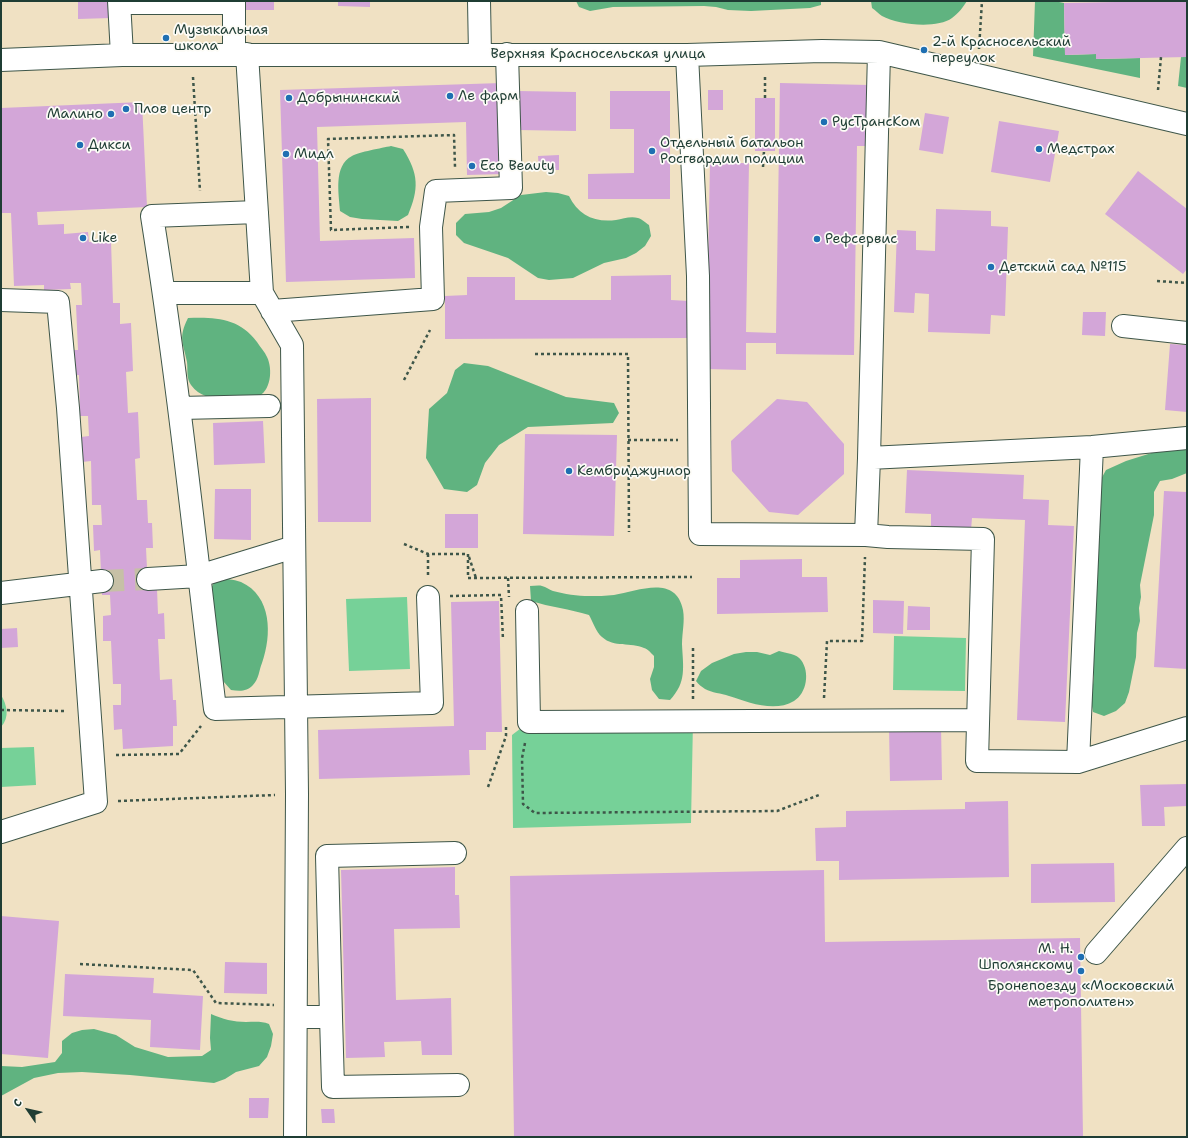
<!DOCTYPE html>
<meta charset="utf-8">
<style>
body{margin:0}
#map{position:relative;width:1188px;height:1138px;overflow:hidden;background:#f0e1c3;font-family:"Shantell Sans",sans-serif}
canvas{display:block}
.frame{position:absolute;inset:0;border:2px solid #1f3d34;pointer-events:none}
.north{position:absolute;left:8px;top:1090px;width:40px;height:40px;-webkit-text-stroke:3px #fdfcf7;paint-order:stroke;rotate:304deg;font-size:11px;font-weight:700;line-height:16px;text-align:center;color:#1f3d34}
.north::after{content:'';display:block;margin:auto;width:14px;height:18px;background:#1f3d34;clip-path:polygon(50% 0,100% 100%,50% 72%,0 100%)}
</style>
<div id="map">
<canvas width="1188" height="1138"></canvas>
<div class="frame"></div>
<div class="north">С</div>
</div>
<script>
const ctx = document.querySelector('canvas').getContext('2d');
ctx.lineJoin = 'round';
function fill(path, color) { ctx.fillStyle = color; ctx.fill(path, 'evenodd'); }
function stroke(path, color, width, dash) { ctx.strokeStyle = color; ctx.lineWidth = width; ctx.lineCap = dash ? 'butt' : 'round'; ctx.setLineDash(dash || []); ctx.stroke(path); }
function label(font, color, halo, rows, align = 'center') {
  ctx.font = font + ' "Shantell Sans",sans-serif'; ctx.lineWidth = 3.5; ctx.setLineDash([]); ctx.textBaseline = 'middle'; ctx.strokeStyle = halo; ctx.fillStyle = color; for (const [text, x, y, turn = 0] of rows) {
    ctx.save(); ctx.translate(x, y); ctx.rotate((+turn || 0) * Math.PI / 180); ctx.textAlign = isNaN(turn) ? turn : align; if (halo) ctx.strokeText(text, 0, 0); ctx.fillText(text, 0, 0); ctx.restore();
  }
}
fill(new Path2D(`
 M 407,597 L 410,669 L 349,671 L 346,599 Z
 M 894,636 L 966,638 L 965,691 L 893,690 Z
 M 1,695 C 7,705 10,717 1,727 Z
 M 693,721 L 691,823 L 513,828 L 512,735 L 529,722 Z
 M 34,747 L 36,785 L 1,787 L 1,748 Z`), '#76d198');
fill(new Path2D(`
 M 576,1 L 821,1 L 821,5 L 810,8 L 751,11 L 728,10 L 716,7 L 704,6 L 613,7 L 590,11 L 579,7 Z
 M 871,1 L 967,1 C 963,7 959,13 952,18 C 937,29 898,25 882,16 C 879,14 875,10 872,8 Z
 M 1035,1 L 1054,1 L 1064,3 L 1065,55 L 1096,54 L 1096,59 L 1140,58 L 1140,78 L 1033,56 Z
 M 1181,57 L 1187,57 L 1187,88 L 1178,86 Z
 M 391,146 L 403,149 C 419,174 419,189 408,215 L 398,221 L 362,219 L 350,217 L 340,211 C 339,194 333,166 352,156 C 359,152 382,148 391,146 Z
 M 546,192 L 558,193 L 569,196 C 578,215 595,223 616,220 C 623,219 630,216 638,218 C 642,219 646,223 649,225 L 651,236 L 645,246 L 636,253 L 626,258 L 604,263 L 573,278 L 549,280 L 538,278 L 508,258 L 464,243 L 456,235 L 456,223 L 465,214 L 489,212 L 501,208 L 521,195 Z
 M 188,318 C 216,317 239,318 257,342 C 260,347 265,352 267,357 C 273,369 271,392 257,397 C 251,400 240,398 233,398 C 217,398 202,400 191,385 C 186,378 188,370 187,362 C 183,342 178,338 188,318 Z
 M 464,363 L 488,366 L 566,397 L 614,403 L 619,413 L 613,423 L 528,427 L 499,445 L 485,463 L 477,485 L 467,492 L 444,489 L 426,458 L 429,409 L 447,393 L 455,370 Z
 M 1172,449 L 1187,450 L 1187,473 L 1172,479 L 1160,481 L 1154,492 L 1154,515 L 1140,585 L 1141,597 L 1139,608 L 1140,621 L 1137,633 L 1136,657 L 1129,692 L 1125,703 L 1116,711 L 1104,716 L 1093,712 L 1091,700 L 1094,677 L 1090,641 L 1094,574 L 1099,552 L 1097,504 L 1100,481 L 1106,470 L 1126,461 L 1161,450 Z
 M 217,578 C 225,579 233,579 241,582 C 272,596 272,635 262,663 C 259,670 259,679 253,685 C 247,692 239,691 231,690 L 223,681 L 217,658 L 211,588 Z
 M 530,586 C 534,586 539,585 542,586 C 546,587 550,590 553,591 C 564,594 578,596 589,596 C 597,596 606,596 614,595 C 638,591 676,574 683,610 C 685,621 682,633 682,644 C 683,667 687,682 670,700 L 659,699 L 652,690 L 650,679 L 654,667 L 654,656 C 651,653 648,649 644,648 C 631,642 614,648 602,637 C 596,632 593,622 589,615 C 570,609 550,607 531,601 Z
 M 779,651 C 786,653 797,654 801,660 C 810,672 807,693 794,701 C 774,713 748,702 729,696 C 721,693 712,693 705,689 C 702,687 698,684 696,681 L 701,671 L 712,663 L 734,654 L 746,652 L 757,652 L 770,655 Z
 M 211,1014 C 222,1019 234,1022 246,1022 C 255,1022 261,1021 269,1024 L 273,1034 L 271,1046 L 267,1057 L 259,1066 L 236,1072 L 225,1079 L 214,1083 L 130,1075 L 82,1072 L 58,1073 L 34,1078 L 1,1096 L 1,1066 L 22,1067 L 55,1062 L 62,1053 L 62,1041 L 72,1033 L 82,1030 L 94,1029 L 116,1035 L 135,1047 L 168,1057 L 202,1056 L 211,1050 L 210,1038 Z`), '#60b380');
fill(new Path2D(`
 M 78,1 L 111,1 L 111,18 L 78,19 Z
 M 245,1 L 274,1 L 274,10 L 244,10 Z
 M 338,1 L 370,1 L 370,7 L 338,6 Z
 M 1115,1 L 1187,1 L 1187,57 L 1096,59 L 1096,54 L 1065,55 L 1064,3 L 1115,2 Z
 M 502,83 L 505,174 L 467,175 L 466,122 L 317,127 L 320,241 L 414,238 L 415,278 L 286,282 L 280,90 Z
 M 780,83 L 869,85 L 868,146 L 857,146 L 854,355 L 776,354 L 776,343 L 746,343 L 746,370 L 706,369 L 710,163 L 749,163 L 746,332 L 776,333 Z
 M 708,90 L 723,90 L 723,110 L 708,110 Z
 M 518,91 L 576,92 L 576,131 L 518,130 Z
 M 610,91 L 670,91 L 670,199 L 588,199 L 588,174 L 634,173 L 634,129 L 610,129 Z
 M 755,98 L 775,98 L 775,151 L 755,151 Z
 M 142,102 L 147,207 L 37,212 L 38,225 L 64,224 L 64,234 L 88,232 L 89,242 L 111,241 L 113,303 L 120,303 L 120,324 L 131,323 L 133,371 L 126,372 L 128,413 L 138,412 L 140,458 L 135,459 L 137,500 L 147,500 L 148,523 L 152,523 L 153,548 L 146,548 L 148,589 L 157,589 L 158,614 L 164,613 L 165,639 L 158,639 L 160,680 L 172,679 L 173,700 L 176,700 L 177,726 L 173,726 L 173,746 L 123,749 L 122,729 L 114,730 L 113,705 L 121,705 L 121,684 L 113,684 L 111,641 L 103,641 L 103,616 L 111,615 L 110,595 L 102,595 L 100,550 L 94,551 L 93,525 L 102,525 L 101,505 L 92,505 L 91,461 L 82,462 L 81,437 L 89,436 L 88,416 L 80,416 L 79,375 L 71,376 L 70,350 L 78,350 L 76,305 L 82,305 L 81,283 L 70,283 L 71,289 L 44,290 L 44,285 L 14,286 L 11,213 L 1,213 L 1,108 Z
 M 925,113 L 949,117 L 943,154 L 919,150 Z
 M 999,121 L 1059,131 L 1050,182 L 991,172 Z
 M 559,155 L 559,170 L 539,170 L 538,156 Z
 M 1138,171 L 1187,209 L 1187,269 L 1183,274 L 1105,214 Z
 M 936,209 L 991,211 L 991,226 L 1008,227 L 1005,316 L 991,315 L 990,334 L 928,332 L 929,294 L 915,293 L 914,313 L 894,312 L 897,230 L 916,231 L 916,250 L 935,251 Z
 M 671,275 L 671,300 L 689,301 L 689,338 L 445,339 L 445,296 L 467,295 L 467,277 L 515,277 L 515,300 L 611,300 L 611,276 Z
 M 1083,312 L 1106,312 L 1105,336 L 1082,335 Z
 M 1170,344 L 1187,345 L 1187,412 L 1165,410 Z
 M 371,398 L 371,522 L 318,522 L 317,399 Z
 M 777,399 L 807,402 L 844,444 L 844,474 L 798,515 L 769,512 L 732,471 L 731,441 Z
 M 263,421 L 265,463 L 214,465 L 213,423 Z
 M 525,434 L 617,435 L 614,536 L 523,534 Z
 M 907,470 L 1024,475 L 1023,499 L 1049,500 L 1048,525 L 1074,526 L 1065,722 L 1017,720 L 1025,520 L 972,518 L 971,530 L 931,528 L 931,514 L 905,513 Z
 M 215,489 L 251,489 L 251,540 L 214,539 Z
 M 1164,491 L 1187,492 L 1187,669 L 1154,667 Z
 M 445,514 L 478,514 L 478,548 L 445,548 Z
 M 802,559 L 802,577 L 827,577 L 828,612 L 717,614 L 717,578 L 740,578 L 740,560 Z
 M 873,600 L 904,601 L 903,634 L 873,633 Z
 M 499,601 L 502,732 L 486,732 L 486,750 L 469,750 L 470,775 L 319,779 L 318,730 L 454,726 L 451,602 Z
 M 908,606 L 930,607 L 930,630 L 907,630 Z
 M 17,628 L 18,647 L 1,648 L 1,629 Z
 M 941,726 L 942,780 L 890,781 L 889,727 Z
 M 1187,784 L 1187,806 L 1164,807 L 1165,826 L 1142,826 L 1140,785 Z
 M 1008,801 L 1009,877 L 839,880 L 839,861 L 816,861 L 815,828 L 846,827 L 846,811 L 965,809 L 965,802 Z
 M 1114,863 L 1115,902 L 1031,903 L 1031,864 Z
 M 455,867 L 455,895 L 459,895 L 460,928 L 394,929 L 396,1000 L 451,998 L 452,1055 L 422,1055 L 421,1041 L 384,1042 L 385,1057 L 346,1058 L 341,870 Z
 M 824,870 L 825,942 L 1080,938 L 1083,1137 L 514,1137 L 510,876 Z
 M 1,916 L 59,921 L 48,1058 L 1,1054 Z
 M 225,962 L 267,963 L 267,994 L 224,993 Z
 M 65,974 L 154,978 L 153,993 L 203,996 L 200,1050 L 150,1047 L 151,1020 L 63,1016 Z
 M 249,1098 L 269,1098 L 268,1118 L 249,1118 Z
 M 321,1109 L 334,1109 L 335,1123 L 322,1123 Z`), '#d3a6d8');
stroke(new Path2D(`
 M 102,581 L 148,579`), '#c6c0a6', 22, [22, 11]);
const minor = new Path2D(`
 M 119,1 L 122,55
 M 479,1 L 480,54
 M 120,3 L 234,3
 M 234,54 L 234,1
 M 247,54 L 262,293 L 292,345 L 297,794 L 295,1137
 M 687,55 L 698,276 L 700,534 L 866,535 L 888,537 L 983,539 L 977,761 L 1078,762 L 1187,728
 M 1,60 L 122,55 L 687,55 L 822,51 L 879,52 L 1187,124
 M 257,212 L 152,216 C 178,379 195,544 215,709 L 432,703 L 428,597
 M 165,293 L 262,293
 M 1,300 L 58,302 L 68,408 L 96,802 L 1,832
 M 272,311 L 433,299 L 431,227 L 436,191 L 511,188 L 507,54
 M 1123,326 L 1187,333
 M 180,408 L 269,406
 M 869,458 L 1092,447 L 1187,438
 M 866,535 L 869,458 L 879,52
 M 148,579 L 199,576 L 294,547
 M 1,593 L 102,581
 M 527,611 L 529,722 L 978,720
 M 1078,762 L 1092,447
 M 1096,953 L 1187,848
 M 296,1017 L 331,1017 L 327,856 L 455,853
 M 331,1017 L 333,1087 L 458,1085`);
stroke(minor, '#3e5649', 24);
stroke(new Path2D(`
 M 979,49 L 982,1
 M 193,77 L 200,191
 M 1158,90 L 1161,57
 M 765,98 L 765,75
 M 763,167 L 764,151
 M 409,227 L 331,230 L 328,139 L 454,135 L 455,167
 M 1157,281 L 1187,283
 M 535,354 L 628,354 L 629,532
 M 404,380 L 430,330
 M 628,440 L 678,440
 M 404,544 L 428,554 L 468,554
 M 428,554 L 428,576
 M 468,554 L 468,578 L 692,577
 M 469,557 L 476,578
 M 508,578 L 509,597
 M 450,596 L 501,595 L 503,640
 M 824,698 L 827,641 L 862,641 L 865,557
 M 693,699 L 693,645
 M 1,710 L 66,711
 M 525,743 L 522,758 L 523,804 L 535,813 L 777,811 L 819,795
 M 116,755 L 179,754 L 201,726
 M 488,787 L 506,736 L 506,727
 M 118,801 L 275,795
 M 80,964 L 193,970 L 216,1003 L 274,1005`), '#3e5649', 2.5, [3, 3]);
stroke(minor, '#fff', 22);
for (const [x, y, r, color] of [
 [166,38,4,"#1f6fb2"],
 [924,50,4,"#1f6fb2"],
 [450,96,4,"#1f6fb2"],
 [289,98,4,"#1f6fb2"],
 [126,109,4,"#1f6fb2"],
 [111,114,4,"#1f6fb2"],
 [824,122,4,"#1f6fb2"],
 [80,145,4,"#1f6fb2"],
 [1039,149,4,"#1f6fb2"],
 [652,151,4,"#1f6fb2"],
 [286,154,4,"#1f6fb2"],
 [472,166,4,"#1f6fb2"],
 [83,238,4,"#1f6fb2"],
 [817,239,4,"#1f6fb2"],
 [991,267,4,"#1f6fb2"],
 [569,471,4,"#1f6fb2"],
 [1081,957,4,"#1f6fb2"],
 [1081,971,4,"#1f6fb2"]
]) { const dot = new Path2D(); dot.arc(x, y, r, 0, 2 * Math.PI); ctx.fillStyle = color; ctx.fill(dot); stroke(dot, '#fdfcf7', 1.5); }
label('14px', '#1f3d34', '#fdfcf7', [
 ["Музыкальная",174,30],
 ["школа",174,46],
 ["2-й Красносельский",932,42],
 ["переулок",932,58],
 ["Ле фарм",458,96],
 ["Добрынинский",297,98],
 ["Плов центр",134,109],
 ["Малино",103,114,"right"],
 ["РусТрансКом",832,122],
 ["Отдельный батальон",660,143],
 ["Росгвардии полиции",660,159],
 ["Дикси",88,145],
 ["Медстрах",1047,149],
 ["Мидл",294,154],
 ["Eco Beauty",480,166],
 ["Like",91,238],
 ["Рефсервис",825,239],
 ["Детский сад №115",999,267],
 ["Кембриджуниор",577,471],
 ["М. Н.",1073,949,"right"],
 ["Шполянскому",1073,965,"right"],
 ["Бронепоезду «Московский",1081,986,"center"],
 ["метрополитен»",1081,1002,"center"]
], 'left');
label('14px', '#1f3d34', '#fdfcf7', [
 ["Верхняя Красносельская улица",598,54]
]);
</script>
